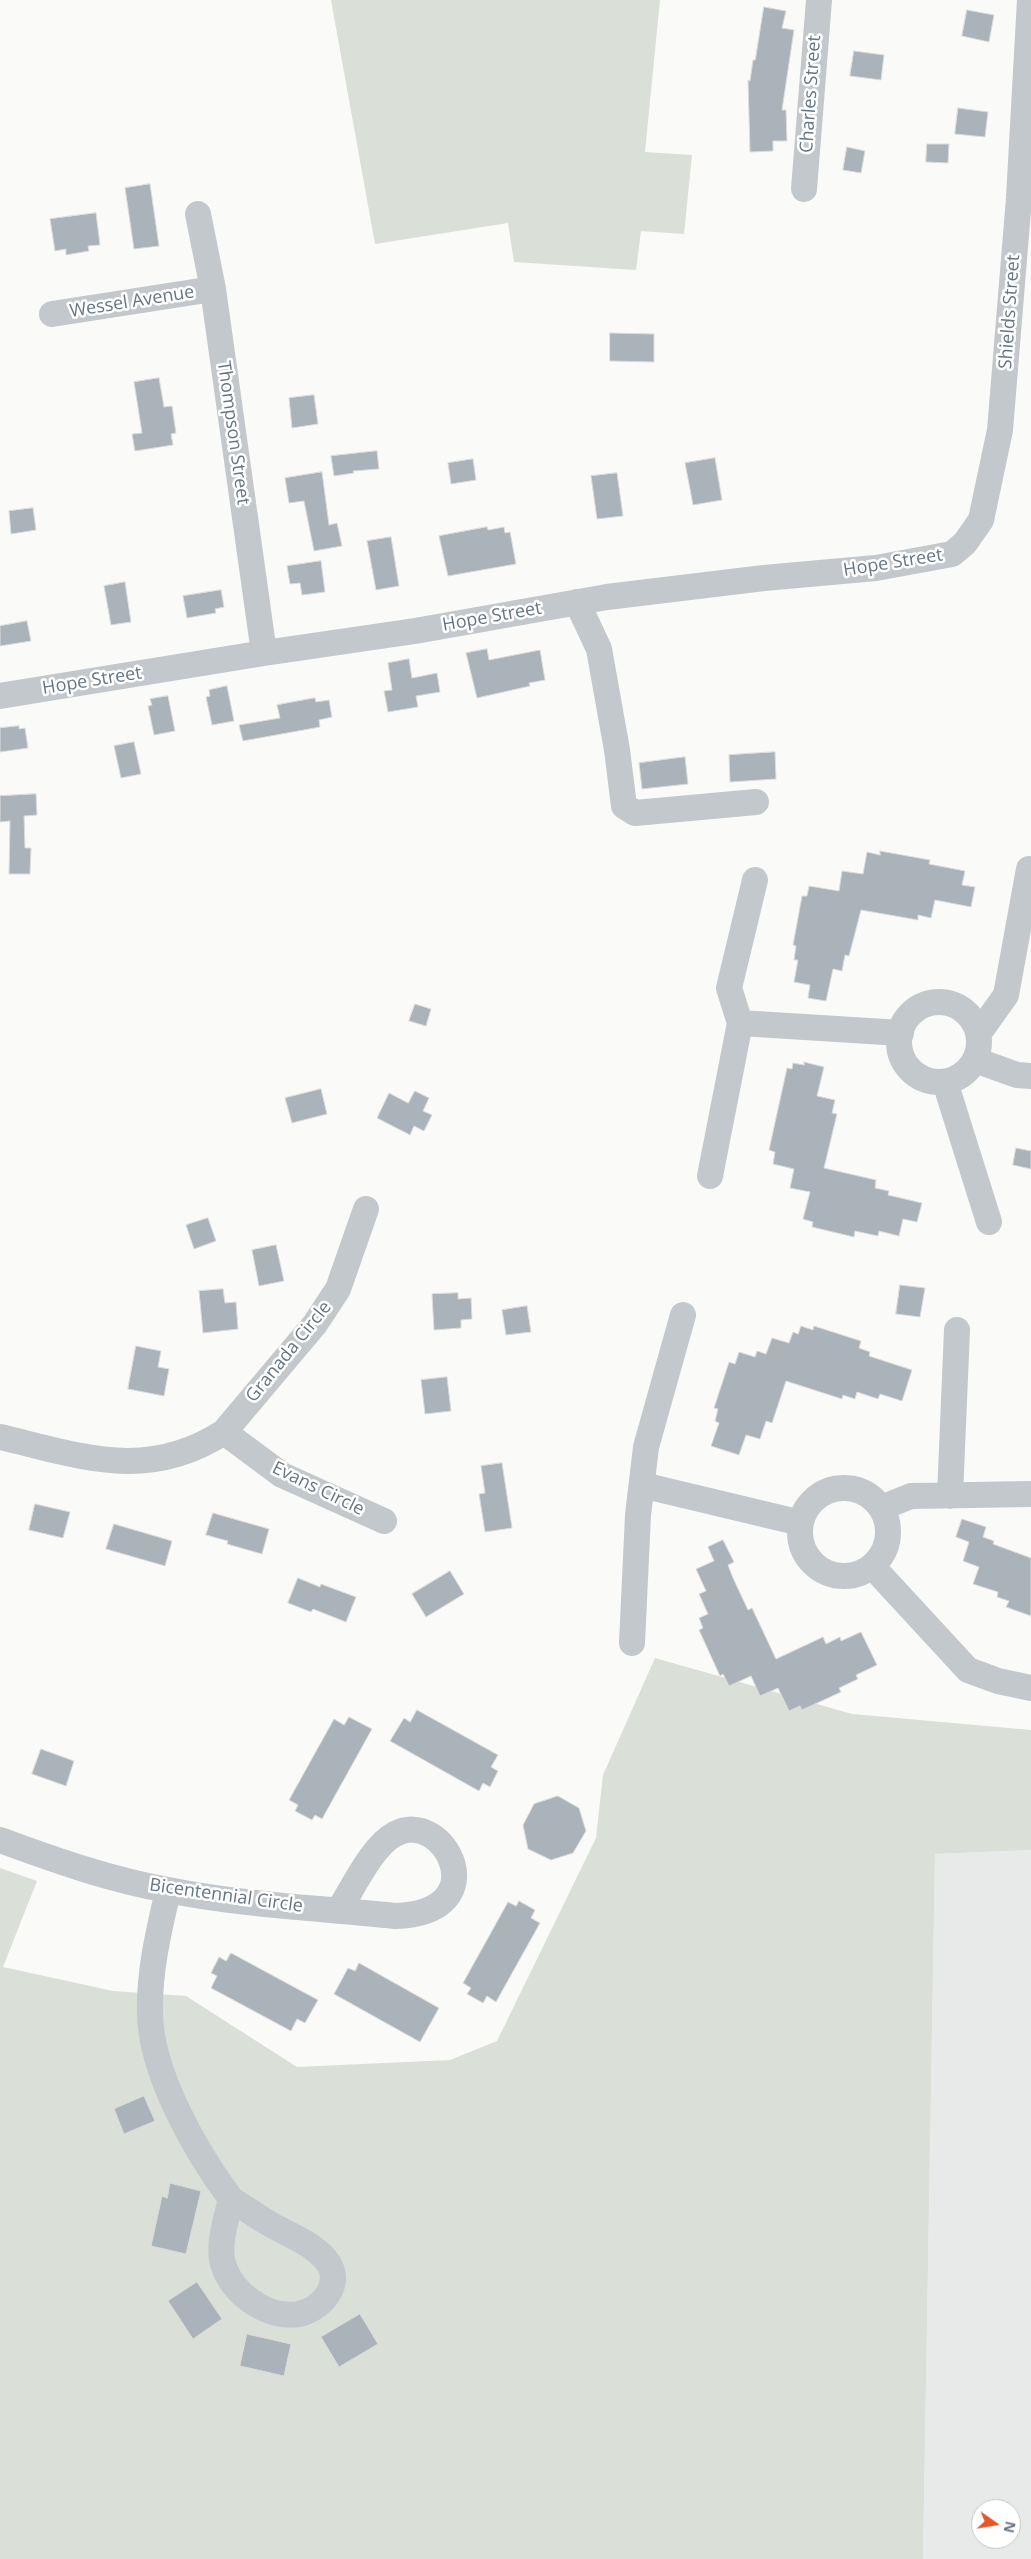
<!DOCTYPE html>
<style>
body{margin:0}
#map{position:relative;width:1031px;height:2559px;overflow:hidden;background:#fafaf8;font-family:"Open Sans",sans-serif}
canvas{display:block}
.north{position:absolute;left:971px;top:2499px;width:50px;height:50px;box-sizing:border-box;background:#fff;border:1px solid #c1c8cd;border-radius:50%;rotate:103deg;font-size:14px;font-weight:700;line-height:20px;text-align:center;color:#657683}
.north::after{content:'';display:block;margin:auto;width:18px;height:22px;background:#e4572e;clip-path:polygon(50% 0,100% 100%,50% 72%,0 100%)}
</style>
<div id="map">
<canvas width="1031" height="2559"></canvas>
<div class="north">N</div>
</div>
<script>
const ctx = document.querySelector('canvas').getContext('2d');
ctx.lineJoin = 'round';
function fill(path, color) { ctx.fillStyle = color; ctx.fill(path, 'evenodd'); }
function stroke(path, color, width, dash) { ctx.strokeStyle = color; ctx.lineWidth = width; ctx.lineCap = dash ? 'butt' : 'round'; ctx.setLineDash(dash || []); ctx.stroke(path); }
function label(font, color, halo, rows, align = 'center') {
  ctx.font = font + ' "Open Sans",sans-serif'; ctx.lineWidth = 5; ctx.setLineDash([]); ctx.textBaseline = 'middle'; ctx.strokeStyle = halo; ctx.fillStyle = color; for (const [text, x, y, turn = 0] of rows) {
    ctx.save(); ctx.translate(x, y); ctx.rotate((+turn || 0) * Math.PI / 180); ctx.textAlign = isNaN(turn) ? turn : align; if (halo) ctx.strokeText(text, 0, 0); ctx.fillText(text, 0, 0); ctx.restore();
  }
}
fill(new Path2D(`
 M 1031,1850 L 1031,2559 L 923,2559 L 935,1854 ZM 981,2509 L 1011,2509 L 1011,2539 L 981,2539 Z`), '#e8e9e9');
fill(new Path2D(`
 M 331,0 L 660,0 L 645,152 L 692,155 L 684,234 L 641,231 L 636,270 L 514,262 L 508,223 L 375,244 Z
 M 655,1658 L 852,1714 L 1031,1730 L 1031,1850 L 935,1854 L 923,2559 L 0,2559 L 0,1868 L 37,1881 L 3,1967 L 113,1991 L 186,1996 L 297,2067 L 450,2060 L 497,2041 L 596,1838 L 603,1775 Z`), '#dadfd7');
const building = new Path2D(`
 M 764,7 L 786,11 L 782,28 L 794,30 L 782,110 L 786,110 L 787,141 L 773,141 L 773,151 L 750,152 L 748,80 L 750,81 L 753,60 L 755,60 Z
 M 967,10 L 994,15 L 989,42 L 962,36 Z
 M 854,51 L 884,55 L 881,80 L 850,76 Z
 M 958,108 L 988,112 L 985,137 L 955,134 Z
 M 927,144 L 949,144 L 948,163 L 926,162 Z
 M 847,147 L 865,151 L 861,173 L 843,170 Z
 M 150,184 L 159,246 L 134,249 L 125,188 Z
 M 96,213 L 100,245 L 88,246 L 89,251 L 66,255 L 66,249 L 55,251 L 50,219 Z
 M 610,333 L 654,334 L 654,362 L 610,361 Z
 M 159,378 L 164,407 L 172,406 L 176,433 L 171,434 L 173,445 L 135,451 L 132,434 L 142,433 L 134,382 Z
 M 314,395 L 318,424 L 292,428 L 289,398 Z
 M 377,451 L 379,469 L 353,471 L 354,473 L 334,476 L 331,456 Z
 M 715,458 L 722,500 L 693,505 L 685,463 Z
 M 473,459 L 476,480 L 451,484 L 448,463 Z
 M 322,472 L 329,525 L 337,523 L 342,546 L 314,551 L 304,501 L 289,503 L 285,478 Z
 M 617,473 L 623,516 L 597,519 L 591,476 Z
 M 33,508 L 36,530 L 11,534 L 9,511 Z
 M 487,527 L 488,530 L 504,527 L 505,533 L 510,532 L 516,564 L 448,576 L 439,536 Z
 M 391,537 L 399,586 L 376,590 L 367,541 Z
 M 321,561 L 325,592 L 302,595 L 300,583 L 290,584 L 287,566 Z
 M 125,582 L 131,622 L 111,625 L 104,586 Z
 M 221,590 L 224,607 L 215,609 L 216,613 L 187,618 L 183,596 Z
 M 27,621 L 31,641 L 0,646 L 0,626 Z
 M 487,649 L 489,660 L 540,650 L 545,680 L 529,683 L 530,686 L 477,698 L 466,653 Z
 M 409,659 L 412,678 L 437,673 L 440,692 L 416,696 L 418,707 L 388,712 L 384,691 L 392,690 L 388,663 Z
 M 227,686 L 234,721 L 212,725 L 206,697 L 210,696 L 209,690 Z
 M 168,696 L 175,731 L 154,735 L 148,706 L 152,705 L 150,699 Z
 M 315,698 L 316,702 L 329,700 L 332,717 L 319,720 L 320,727 L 243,741 L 239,725 L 280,718 L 277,705 Z
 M 19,726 L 19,729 L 25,728 L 28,748 L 0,752 L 0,728 Z
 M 134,742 L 141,774 L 121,778 L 114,746 Z
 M 775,752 L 776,779 L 730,782 L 729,755 Z
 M 685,757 L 688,784 L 642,789 L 639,763 Z
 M 36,794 L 37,815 L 24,816 L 25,848 L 31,848 L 30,874 L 9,874 L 10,821 L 0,822 L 0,796 Z
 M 880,851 L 930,860 L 929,864 L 965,871 L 962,885 L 975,887 L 971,907 L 935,900 L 931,918 L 918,915 L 918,920 L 861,910 L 849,956 L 845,955 L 842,971 L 833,969 L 826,1001 L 808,998 L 810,985 L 794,982 L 798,960 L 794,960 L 796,946 L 793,945 L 802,896 L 807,896 L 809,886 L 839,891 L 842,871 L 863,874 L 867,852 L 880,855 Z
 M 415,1004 L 431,1009 L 426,1026 L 409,1021 Z
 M 804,1062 L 824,1067 L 817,1096 L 835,1100 L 832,1113 L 837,1114 L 824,1168 L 876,1180 L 875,1188 L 889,1191 L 888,1195 L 922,1203 L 917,1222 L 903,1219 L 899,1236 L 879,1231 L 878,1236 L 855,1231 L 854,1237 L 812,1227 L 813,1222 L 803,1219 L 810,1192 L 790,1188 L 794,1169 L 773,1164 L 775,1152 L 769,1150 L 787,1068 L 792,1069 L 793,1063 L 804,1065 Z
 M 321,1089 L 327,1114 L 292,1123 L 285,1098 Z
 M 415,1091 L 429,1098 L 423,1111 L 432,1115 L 424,1131 L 414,1126 L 410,1135 L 377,1118 L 389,1093 L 408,1103 Z
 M 1016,1148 L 1031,1151 L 1031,1169 L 1013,1165 Z
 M 208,1218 L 216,1241 L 194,1249 L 186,1225 Z
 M 276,1245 L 284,1281 L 259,1286 L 252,1250 Z
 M 900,1285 L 925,1288 L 920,1317 L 896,1314 Z
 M 223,1289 L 225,1303 L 236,1302 L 238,1329 L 203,1333 L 199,1291 Z
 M 458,1293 L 458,1299 L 471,1298 L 472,1319 L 461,1320 L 461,1328 L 434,1330 L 432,1294 Z
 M 527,1306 L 531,1332 L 506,1335 L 502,1310 Z
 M 801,1326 L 813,1330 L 814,1326 L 861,1341 L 859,1348 L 870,1352 L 869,1356 L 912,1370 L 902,1401 L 880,1394 L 878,1399 L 857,1392 L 855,1399 L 843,1395 L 842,1399 L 786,1381 L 772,1423 L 766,1421 L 760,1439 L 746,1435 L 739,1455 L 711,1446 L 719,1423 L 715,1421 L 718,1409 L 714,1408 L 729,1362 L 735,1364 L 739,1352 L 755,1357 L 757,1351 L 766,1354 L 772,1338 L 789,1343 L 793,1332 L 798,1334 Z
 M 136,1346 L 161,1351 L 158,1367 L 169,1369 L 164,1396 L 128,1389 Z
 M 447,1377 L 451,1411 L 425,1414 L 421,1380 Z
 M 502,1463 L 512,1528 L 485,1532 L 479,1494 L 485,1493 L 481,1466 Z
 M 35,1504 L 70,1512 L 63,1538 L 29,1530 Z
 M 213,1513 L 269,1529 L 262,1554 L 227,1544 L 228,1541 L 206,1535 Z
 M 962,1519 L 986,1527 L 983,1537 L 994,1541 L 993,1544 L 1031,1558 L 1031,1616 L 1006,1607 L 1009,1601 L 997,1597 L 998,1592 L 973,1584 L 979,1567 L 963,1561 L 969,1542 L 956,1537 Z
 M 114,1524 L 172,1541 L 165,1566 L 106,1549 Z
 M 723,1540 L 734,1562 L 728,1565 L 733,1578 L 748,1610 L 752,1608 L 776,1659 L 823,1637 L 826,1644 L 840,1637 L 841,1641 L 861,1632 L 877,1665 L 856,1675 L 858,1679 L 839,1688 L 841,1692 L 802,1710 L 800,1706 L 789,1711 L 778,1688 L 760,1696 L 751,1676 L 729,1686 L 723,1674 L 720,1676 L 699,1630 L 703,1628 L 699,1618 L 708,1614 L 699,1594 L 706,1591 L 696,1569 L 714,1561 L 708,1547 Z
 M 450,1571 L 464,1594 L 426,1617 L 412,1594 Z
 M 298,1578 L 320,1587 L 321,1584 L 356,1597 L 346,1622 L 313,1609 L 311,1612 L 288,1603 Z
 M 417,1710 L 498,1755 L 491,1767 L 498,1771 L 490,1787 L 483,1783 L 479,1791 L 390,1741 L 404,1718 L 410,1722 Z
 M 349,1717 L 372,1729 L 322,1819 L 315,1815 L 312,1820 L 295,1811 L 298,1805 L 289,1800 L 334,1719 L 344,1725 Z
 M 41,1749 L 74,1761 L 66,1786 L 32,1774 Z
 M 558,1796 L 579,1808 L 586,1831 L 573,1853 L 551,1860 L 528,1849 L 523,1825 L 534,1804 Z
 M 519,1901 L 535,1910 L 531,1918 L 540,1923 L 496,2002 L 487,1996 L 483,2003 L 467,1994 L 471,1988 L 463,1983 L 508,1902 L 516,1906 Z
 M 231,1953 L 318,2000 L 305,2023 L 297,2019 L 291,2031 L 211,1988 L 217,1976 L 211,1973 L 219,1957 L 226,1961 Z
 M 359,1963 L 439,2008 L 420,2042 L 334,1994 L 348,1968 L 355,1971 Z
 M 144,2096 L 155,2121 L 124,2134 L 114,2109 Z
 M 170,2183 L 201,2191 L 186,2254 L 151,2246 L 162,2196 L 167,2198 Z
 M 197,2282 L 222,2319 L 193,2339 L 168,2301 Z
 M 360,2314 L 378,2344 L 339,2367 L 321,2337 Z
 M 247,2334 L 291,2344 L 284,2376 L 240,2366 Z`);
fill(building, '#aab3b9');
stroke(building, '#dcdcda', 1);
stroke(new Path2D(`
 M 804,189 L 819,0
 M 198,214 L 213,289 L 264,653
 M 52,314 L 213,289
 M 577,602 L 599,649 L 617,750 L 624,806 L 635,813 L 756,802
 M 0,696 L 264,653 L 415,631 L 607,597 L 764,578 L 876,568 L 952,554 L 965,543 L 981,520 L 1000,430 L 1019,198 L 1030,0
 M899 1042a40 40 0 1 1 80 0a40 40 0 1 1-80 0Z
 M 740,1023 L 901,1033
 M 979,1033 L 1006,995 L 1029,869
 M 975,1060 L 1017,1075 L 1031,1076
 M 945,1082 L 989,1222
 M 710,1176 L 740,1023 L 729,988 L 755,880
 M 224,1432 L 315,1324 L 338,1289 L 366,1209
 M 0,1437 C 81,1456 147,1482 224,1432 L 282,1475 L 384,1521
 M 642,1485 L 801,1523
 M800 1532a44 44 0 1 1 88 0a44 44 0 1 1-88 0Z
 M 950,1496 L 957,1330
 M 881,1508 L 911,1496 L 1031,1494
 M 872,1566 L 968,1670 L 998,1681 L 1031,1688
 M 632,1643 L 638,1515 L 646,1447 L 683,1315
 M 0,1840 C 54,1860 111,1880 168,1890 C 242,1905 319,1908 395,1916 C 499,1913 444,1807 395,1834 C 372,1846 353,1888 339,1910
 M 168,1891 C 159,1930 149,1971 150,2012 C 150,2072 196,2152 231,2199 C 227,2217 219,2239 222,2259 C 227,2290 266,2320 299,2314 C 321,2309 342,2286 329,2264 C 317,2245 289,2235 270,2224 C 256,2216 244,2207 231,2199`), '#c3c8cc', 26);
label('18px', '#657683', '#fff', [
 ["Charles Street",811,94,-86],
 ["Wessel Avenue",132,302,-9],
 ["Shields Street",1010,312,-86],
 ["Thompson Street",233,433,82],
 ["Hope Street",893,563,-9],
 ["Hope Street",492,617,-10],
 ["Hope Street",92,681,-9],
 ["Granada Circle",289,1352,-51],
 ["Evans Circle",318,1489,26],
 ["Bicentennial Circle",226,1896,8]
]);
</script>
